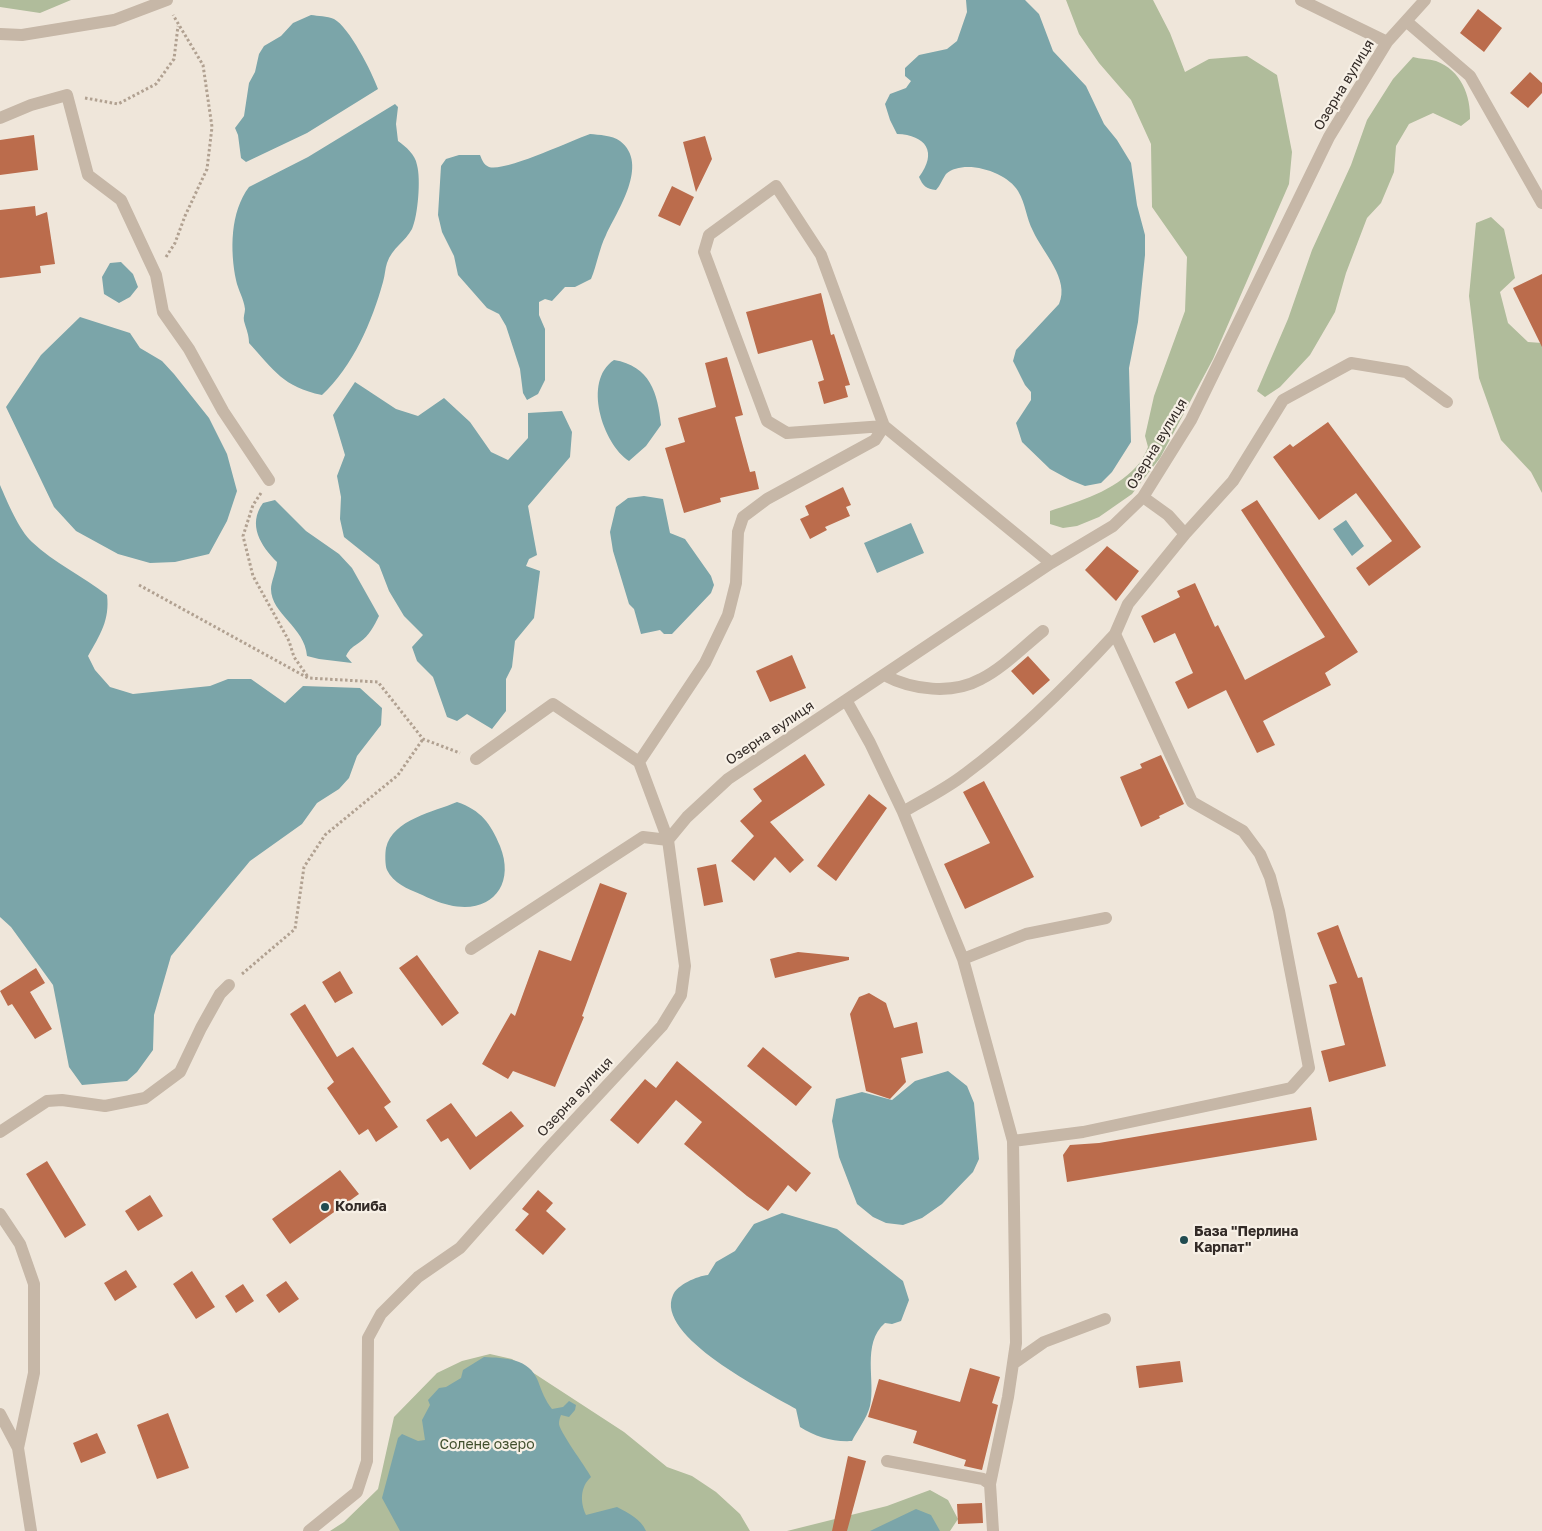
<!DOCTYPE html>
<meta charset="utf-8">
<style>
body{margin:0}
canvas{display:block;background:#efe6da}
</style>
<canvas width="1542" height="1531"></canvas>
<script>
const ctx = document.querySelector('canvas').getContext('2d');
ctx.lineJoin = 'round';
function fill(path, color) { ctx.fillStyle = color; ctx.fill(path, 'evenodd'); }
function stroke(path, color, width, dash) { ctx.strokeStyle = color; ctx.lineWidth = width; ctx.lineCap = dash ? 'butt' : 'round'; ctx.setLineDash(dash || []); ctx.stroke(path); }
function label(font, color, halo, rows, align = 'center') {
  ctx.font = font + ' "Golos Text",sans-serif'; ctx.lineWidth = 4.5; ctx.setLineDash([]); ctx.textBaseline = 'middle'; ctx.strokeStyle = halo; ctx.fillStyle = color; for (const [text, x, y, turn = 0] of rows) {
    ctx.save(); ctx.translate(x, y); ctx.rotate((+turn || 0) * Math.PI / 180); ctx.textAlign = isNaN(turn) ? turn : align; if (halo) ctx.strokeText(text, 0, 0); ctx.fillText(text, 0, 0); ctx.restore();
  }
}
fill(new Path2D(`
 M 0,0 L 71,0 L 40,13 L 0,7 Z
 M 1066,0 L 1153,0 L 1170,33 L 1185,72 L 1209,59 L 1247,56 L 1277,75 L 1292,152 L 1289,184 L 1213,359 L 1160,458 L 1132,494 L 1099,517 L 1077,526 L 1063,528 L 1050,524 L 1050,511 C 1080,501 1114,491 1136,467 C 1141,462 1145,454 1148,447 L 1145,436 L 1154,396 L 1185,311 L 1187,257 L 1152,207 L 1151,144 L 1131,100 L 1099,63 L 1079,34 Z
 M 1413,57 C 1420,59 1429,59 1436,61 C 1461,70 1471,96 1470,119 L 1461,126 L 1433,113 L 1409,124 L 1396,146 L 1394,172 L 1381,203 L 1367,218 L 1346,273 L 1335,312 L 1310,355 L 1280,387 L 1265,397 L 1257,391 L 1288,319 L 1312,250 L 1351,165 L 1367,120 L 1393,79 Z
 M 1491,217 L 1504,229 L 1515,278 L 1500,292 L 1508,323 L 1528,342 L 1542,343 L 1542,493 L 1531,472 L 1501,440 L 1479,378 L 1469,296 L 1476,223 Z
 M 490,1354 L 512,1359 L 624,1432 L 667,1467 L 692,1476 L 716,1492 L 740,1514 L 750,1531 L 330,1531 L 344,1522 L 378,1489 L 394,1417 L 437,1373 L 462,1361 Z
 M 930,1490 L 948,1500 L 958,1519 L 950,1531 L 787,1531 L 887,1506 Z`), '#b0bc9b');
fill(new Path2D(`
 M 966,0 L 1025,0 L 1039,14 L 1053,51 L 1086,86 L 1104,124 L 1117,140 L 1131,163 L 1137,205 L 1145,235 L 1145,255 L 1138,322 L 1129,368 L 1131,442 L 1112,472 L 1101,483 L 1085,486 L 1070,480 L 1050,469 L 1022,442 L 1016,423 L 1031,400 L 1031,392 L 1025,385 L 1013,361 L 1016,350 L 1059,304 C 1070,279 1043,253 1033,231 C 1026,218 1026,204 1018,191 C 1007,172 964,158 946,174 C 943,178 940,186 936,190 C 926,189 923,186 919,177 C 938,152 926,135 897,134 L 890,120 L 885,104 L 890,94 L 906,88 L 911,81 L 905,76 L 905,68 L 919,55 L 947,49 L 957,41 L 967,12 Z
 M 311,15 C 318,16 327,16 334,19 C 349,27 372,72 378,89 L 307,133 L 246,162 L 241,158 L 238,135 L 235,128 L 244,116 L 249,83 L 255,72 L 259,54 L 264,46 L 281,36 L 293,23 Z
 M 395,104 L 398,107 L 396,124 L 398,141 C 406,147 415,154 417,165 C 421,179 418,216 412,229 C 405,242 392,248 387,263 C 385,269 385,275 383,282 C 372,322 353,366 322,395 C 283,387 274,370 249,343 C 249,334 246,329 244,321 C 243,317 245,313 245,309 C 244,299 238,290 236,280 C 230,251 230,212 249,187 L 308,157 Z
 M 590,134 C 599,135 612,135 620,141 C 650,164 617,211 606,235 C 599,249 597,265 591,279 L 575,287 L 565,287 L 552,301 L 545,299 L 539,302 L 539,315 L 545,329 L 545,380 L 538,394 L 527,400 L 523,393 L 520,369 L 506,326 L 499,314 L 487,308 L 458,275 L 454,256 L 442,232 L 438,215 L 441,166 L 446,159 L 459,155 L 480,155 C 482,160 484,165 489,167 C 505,172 570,141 590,134 Z
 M 121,262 L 133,274 L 138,287 L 130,297 L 119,303 L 104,294 L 102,277 L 110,263 Z
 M 80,317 L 130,333 L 140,348 L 162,361 L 174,374 L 209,418 L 227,454 L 237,491 L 227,521 L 209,554 L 175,562 L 150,563 L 118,554 L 76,531 L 54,507 L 6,407 L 41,355 Z
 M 614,360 C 650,366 658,393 661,425 L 646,446 L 629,461 C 603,444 582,381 614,360 Z
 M 355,382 L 396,409 L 418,416 L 444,398 L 470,422 L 491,452 L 508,460 L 528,438 L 528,413 L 562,411 L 572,432 L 570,457 L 528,506 L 537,555 L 529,559 L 526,566 L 540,571 L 534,618 L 515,641 L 512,667 L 506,679 L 506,711 L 492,729 L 467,714 L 457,721 L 447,717 L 433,677 L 417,661 L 412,647 L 423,635 L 404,616 L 389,591 L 379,565 L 344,537 L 340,519 L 341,497 L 337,476 L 345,455 L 333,415 Z
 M 0,485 C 7,501 19,530 32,542 C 54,563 83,576 107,595 C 110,620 100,635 88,656 L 95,670 L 110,687 L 133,694 L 210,686 L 228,679 L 251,679 L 285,703 L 303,686 L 360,688 L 382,708 L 381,725 L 357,756 L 349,778 L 339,789 L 317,803 L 302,824 L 250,861 L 171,956 L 154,1015 L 153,1050 L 137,1072 L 127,1081 L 82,1085 L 69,1067 L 53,985 L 11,927 L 0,917 Z
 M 644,496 L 663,499 L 670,533 L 685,539 L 711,576 L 714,585 L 711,593 L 672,634 L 664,634 L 660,630 L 641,634 L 634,609 L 629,604 L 613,551 L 610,532 L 616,507 L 628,498 Z
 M 275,500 L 306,531 L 339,554 L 352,568 L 379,616 C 374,626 369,636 360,642 C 353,647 350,648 346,656 L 352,663 L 319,659 L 307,656 C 305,627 271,614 271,589 C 271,582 276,572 277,562 C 261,546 247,525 263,503 Z
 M 1346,520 L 1364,546 L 1352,556 L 1333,529 Z
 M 911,523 L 924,553 L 877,573 L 864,543 Z
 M 457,802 C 481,810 491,824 500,846 C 516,886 490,915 449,905 C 439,903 429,898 420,894 C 408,889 393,883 387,870 C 385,866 385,853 386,848 C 393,819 434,812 457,802 Z
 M 948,1071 L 967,1086 L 974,1103 L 979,1159 L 973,1172 L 942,1204 L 922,1218 L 903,1225 L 886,1223 L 873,1217 L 857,1204 L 839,1157 L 832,1121 L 836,1099 L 862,1092 L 892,1100 L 915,1081 Z
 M 782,1213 L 837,1229 L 903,1281 L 909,1300 L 901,1321 L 892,1324 L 885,1323 C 861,1344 876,1381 870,1406 C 867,1418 857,1431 852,1441 C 832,1442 816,1437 800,1427 L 796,1409 C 767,1392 654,1336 673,1295 C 677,1285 697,1276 708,1275 L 716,1262 L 735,1251 L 754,1224 Z
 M 484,1357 C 505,1358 529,1358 538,1381 C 542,1392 545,1400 552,1409 L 563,1407 L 569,1401 L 576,1405 L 575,1410 L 569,1417 L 561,1415 C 560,1418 559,1420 559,1423 C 558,1430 586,1467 591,1477 C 580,1487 580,1502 586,1515 L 617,1507 C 628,1513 641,1519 646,1531 L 400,1531 L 382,1498 L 398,1438 L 402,1434 L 418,1441 L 425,1440 L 422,1420 L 430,1405 L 428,1400 L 439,1388 L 446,1387 L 461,1378 L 463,1370 Z
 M 916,1509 L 931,1515 L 940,1531 L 870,1531 Z`), '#7ba5a9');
fill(new Path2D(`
 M 1478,9 L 1502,28 L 1484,52 L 1460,33 Z
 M 1530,72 L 1542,83 L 1542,93 L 1528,108 L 1510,93 Z
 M 34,135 L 38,170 L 0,175 L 0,140 Z
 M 705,136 L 712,159 L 696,192 L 683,142 Z
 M 672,186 L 694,197 L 680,226 L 658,216 Z
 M 35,206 L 36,216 L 47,212 L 55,264 L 40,266 L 41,273 L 0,278 L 0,210 Z
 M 1542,274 L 1542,347 L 1513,288 Z
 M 821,293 L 831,335 L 834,334 L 850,385 L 845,386 L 848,397 L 824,404 L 818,382 L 824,380 L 812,340 L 758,354 L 746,312 Z
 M 727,357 L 743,415 L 735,417 L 750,472 L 755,471 L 759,489 L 720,498 L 721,502 L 684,513 L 665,448 L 685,442 L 678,418 L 716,407 L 705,363 Z
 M 1328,422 L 1421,547 L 1369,586 L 1356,568 L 1392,541 L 1356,493 L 1319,520 L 1273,457 L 1290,444 L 1293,447 Z
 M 843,487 L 851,505 L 846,507 L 850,516 L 825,527 L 827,530 L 810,539 L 800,519 L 809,515 L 805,506 Z
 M 1257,500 L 1358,652 L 1325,673 L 1331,685 L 1263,721 L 1275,745 L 1257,753 L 1226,690 L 1188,709 L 1175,682 L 1193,673 L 1175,633 L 1154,643 L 1141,616 L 1180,597 L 1177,591 L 1195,583 L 1215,627 L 1218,625 L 1245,680 L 1325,637 L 1241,510 Z
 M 1107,546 L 1139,571 L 1116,601 L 1085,570 Z
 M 792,655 L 806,688 L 770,702 L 756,671 Z
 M 1028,656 L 1050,680 L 1033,695 L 1011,671 Z
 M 805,754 L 825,785 L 770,822 L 804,860 L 790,873 L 775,857 L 754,881 L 731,861 L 754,836 L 740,821 L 762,801 L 753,789 Z
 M 1161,755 L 1184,804 L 1159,816 L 1160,818 L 1141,827 L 1120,777 L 1142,768 L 1140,764 Z
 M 984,781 L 1034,877 L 965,909 L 944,864 L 990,843 L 963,792 Z
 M 869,794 L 887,808 L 836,881 L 817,866 Z
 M 716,864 L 723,902 L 704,906 L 697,868 Z
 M 600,883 L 627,893 L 582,1016 L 584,1017 L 555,1087 L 513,1071 L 508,1079 L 482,1064 L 511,1013 L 515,1016 L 539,950 L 571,961 Z
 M 1338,925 L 1358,978 L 1362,977 L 1386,1066 L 1329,1082 L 1321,1051 L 1345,1045 L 1329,985 L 1337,983 L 1317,933 Z
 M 798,952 L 849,957 L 849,960 L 775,978 L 770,959 Z
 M 417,955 L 459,1013 L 442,1026 L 399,968 Z
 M 36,968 L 45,983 L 30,992 L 52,1029 L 35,1039 L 12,1004 L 8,1006 L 0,991 Z
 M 340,971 L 353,993 L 335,1003 L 322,982 Z
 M 869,993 L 886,1003 L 894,1028 L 917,1022 L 923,1053 L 901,1058 L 906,1082 L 890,1099 L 866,1091 L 850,1014 L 859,997 Z
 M 305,1004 L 337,1057 L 353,1047 L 391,1102 L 384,1107 L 398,1127 L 376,1142 L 368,1129 L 359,1135 L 327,1088 L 334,1082 L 290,1014 Z
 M 763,1047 L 812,1087 L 796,1106 L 747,1066 Z
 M 677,1061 L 811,1173 L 796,1192 L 788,1185 L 768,1211 L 747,1196 L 684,1144 L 702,1122 L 676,1100 L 638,1144 L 610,1120 L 645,1079 L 656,1088 Z
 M 451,1103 L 476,1137 L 511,1111 L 524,1126 L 470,1170 L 448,1138 L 441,1142 L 426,1120 Z
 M 1311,1107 L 1317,1140 L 1067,1182 L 1063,1155 L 1070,1145 L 1099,1143 Z
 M 47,1161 L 86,1225 L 65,1238 L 26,1174 Z
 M 340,1170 L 359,1194 L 290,1244 L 272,1219 Z
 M 538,1190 L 553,1203 L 546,1211 L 566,1229 L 543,1255 L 515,1230 L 529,1214 L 522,1209 Z
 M 150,1195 L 163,1216 L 138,1231 L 125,1211 Z
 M 126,1270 L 137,1287 L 115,1301 L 104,1283 Z
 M 192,1271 L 215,1307 L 196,1319 L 173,1284 Z
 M 286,1281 L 299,1299 L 279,1313 L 266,1295 Z
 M 243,1284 L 254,1301 L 236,1313 L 225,1296 Z
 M 1180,1361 L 1183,1382 L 1139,1388 L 1136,1366 Z
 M 970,1368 L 1000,1377 L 992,1403 L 998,1405 L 982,1470 L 964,1466 L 966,1460 L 913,1443 L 917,1431 L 868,1417 L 879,1379 L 960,1402 Z
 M 168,1413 L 189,1468 L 157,1479 L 137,1425 Z
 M 97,1433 L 106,1453 L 81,1463 L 73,1443 Z
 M 848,1456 L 866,1461 L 847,1531 L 832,1531 Z
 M 982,1503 L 983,1523 L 958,1524 L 957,1504 Z`), '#bb6c4c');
stroke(new Path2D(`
 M 85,98 L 118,104 L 156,84 L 174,59 L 178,26
 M 166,257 L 175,243 L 185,216 L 207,169 L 212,127 L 203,65 L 173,15
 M 261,493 L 253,505 L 243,536 L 253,576 L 289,641 L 294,657 L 308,677
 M 139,585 L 308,678 L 378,682 L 423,739 L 460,753
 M 242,974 L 295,929 L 304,867 L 325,835 L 398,775 L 423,739`), '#b1a191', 3, [2.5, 2.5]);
stroke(new Path2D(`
 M 1301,0 L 1387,42
 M 1425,0 L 1406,21 L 1470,76 L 1542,203
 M 0,34 L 22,35 L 114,20 L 167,0
 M 0,118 L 31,105 L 67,95 L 88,175 L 121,200 L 156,275 L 163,312 L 189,349 L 223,411 L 269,480
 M 776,186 L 821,255 L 884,426 L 787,433 L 767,421 L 704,252 L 709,235 Z
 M 1143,497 L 1168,515 L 1185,534
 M 884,675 C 912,690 952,695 981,679 C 1003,668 1023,647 1043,631
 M 846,700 L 870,743 L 903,812 L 963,959 L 1013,1141 L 1016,1343 L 1008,1397 L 990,1484 L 993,1531
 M 639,762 L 705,663 L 728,615 L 736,583 L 738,532 L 743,517 L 767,499 L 875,440 L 884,426 L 1051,563
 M 903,812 C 923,800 946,789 965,774 C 1019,734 1069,684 1115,634
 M 471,949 L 643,837 L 668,840 L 639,762 L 553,704 L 476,759
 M 963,959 L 1026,934 L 1106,918
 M 0,1132 L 47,1101 L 62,1100 L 105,1106 L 145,1098 L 180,1072 L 201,1028 L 220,994 L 229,985
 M 1013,1141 L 1083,1132 L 1291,1088 L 1309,1068 L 1279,911 L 1270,877 L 1260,854 L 1243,831 L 1192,802 L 1115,634 L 1128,604 L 1185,534 L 1233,481 L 1283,400 L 1351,363 L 1406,372 L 1447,402
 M 0,1214 L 20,1244 L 34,1284 L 34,1373 L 18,1448
 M 1014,1363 L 1044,1342 L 1105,1319
 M 0,1414 L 18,1448 L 31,1531
 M 887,1461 L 983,1479 L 990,1484
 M 309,1531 L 357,1492 L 367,1461 L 368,1338 L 381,1314 L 418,1277 L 460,1248 L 547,1150 L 662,1026 L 681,995 L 685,966 L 668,840 L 687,817 L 728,779 L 1051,563 L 1113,526 L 1143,497 L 1191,420 L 1329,137 L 1387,42 L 1406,21`), '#c6b7a7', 12);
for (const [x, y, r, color] of [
 [325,1207,5,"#204b50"],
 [1184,1240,5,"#204b50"]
]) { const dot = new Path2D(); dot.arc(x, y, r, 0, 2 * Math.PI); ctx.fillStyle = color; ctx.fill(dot); stroke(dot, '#f7f0e6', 2); }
label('14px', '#332b27', '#f7f0e6', [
 ["Озерна вулиця",1344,85,-59],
 ["Озерна вулиця",1157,444,-59],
 ["Озерна вулиця",770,733,-34],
 ["Озерна вулиця",575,1097,-47]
]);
label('bold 14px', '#332b27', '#f7f0e6', [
 ["Колиба",335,1207],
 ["База \"Перлина",1194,1232],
 ["Карпат\"",1194,1248]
], 'left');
label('14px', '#414f2d', '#f7f0e6', [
 ["Солене озеро",487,1445]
]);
</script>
